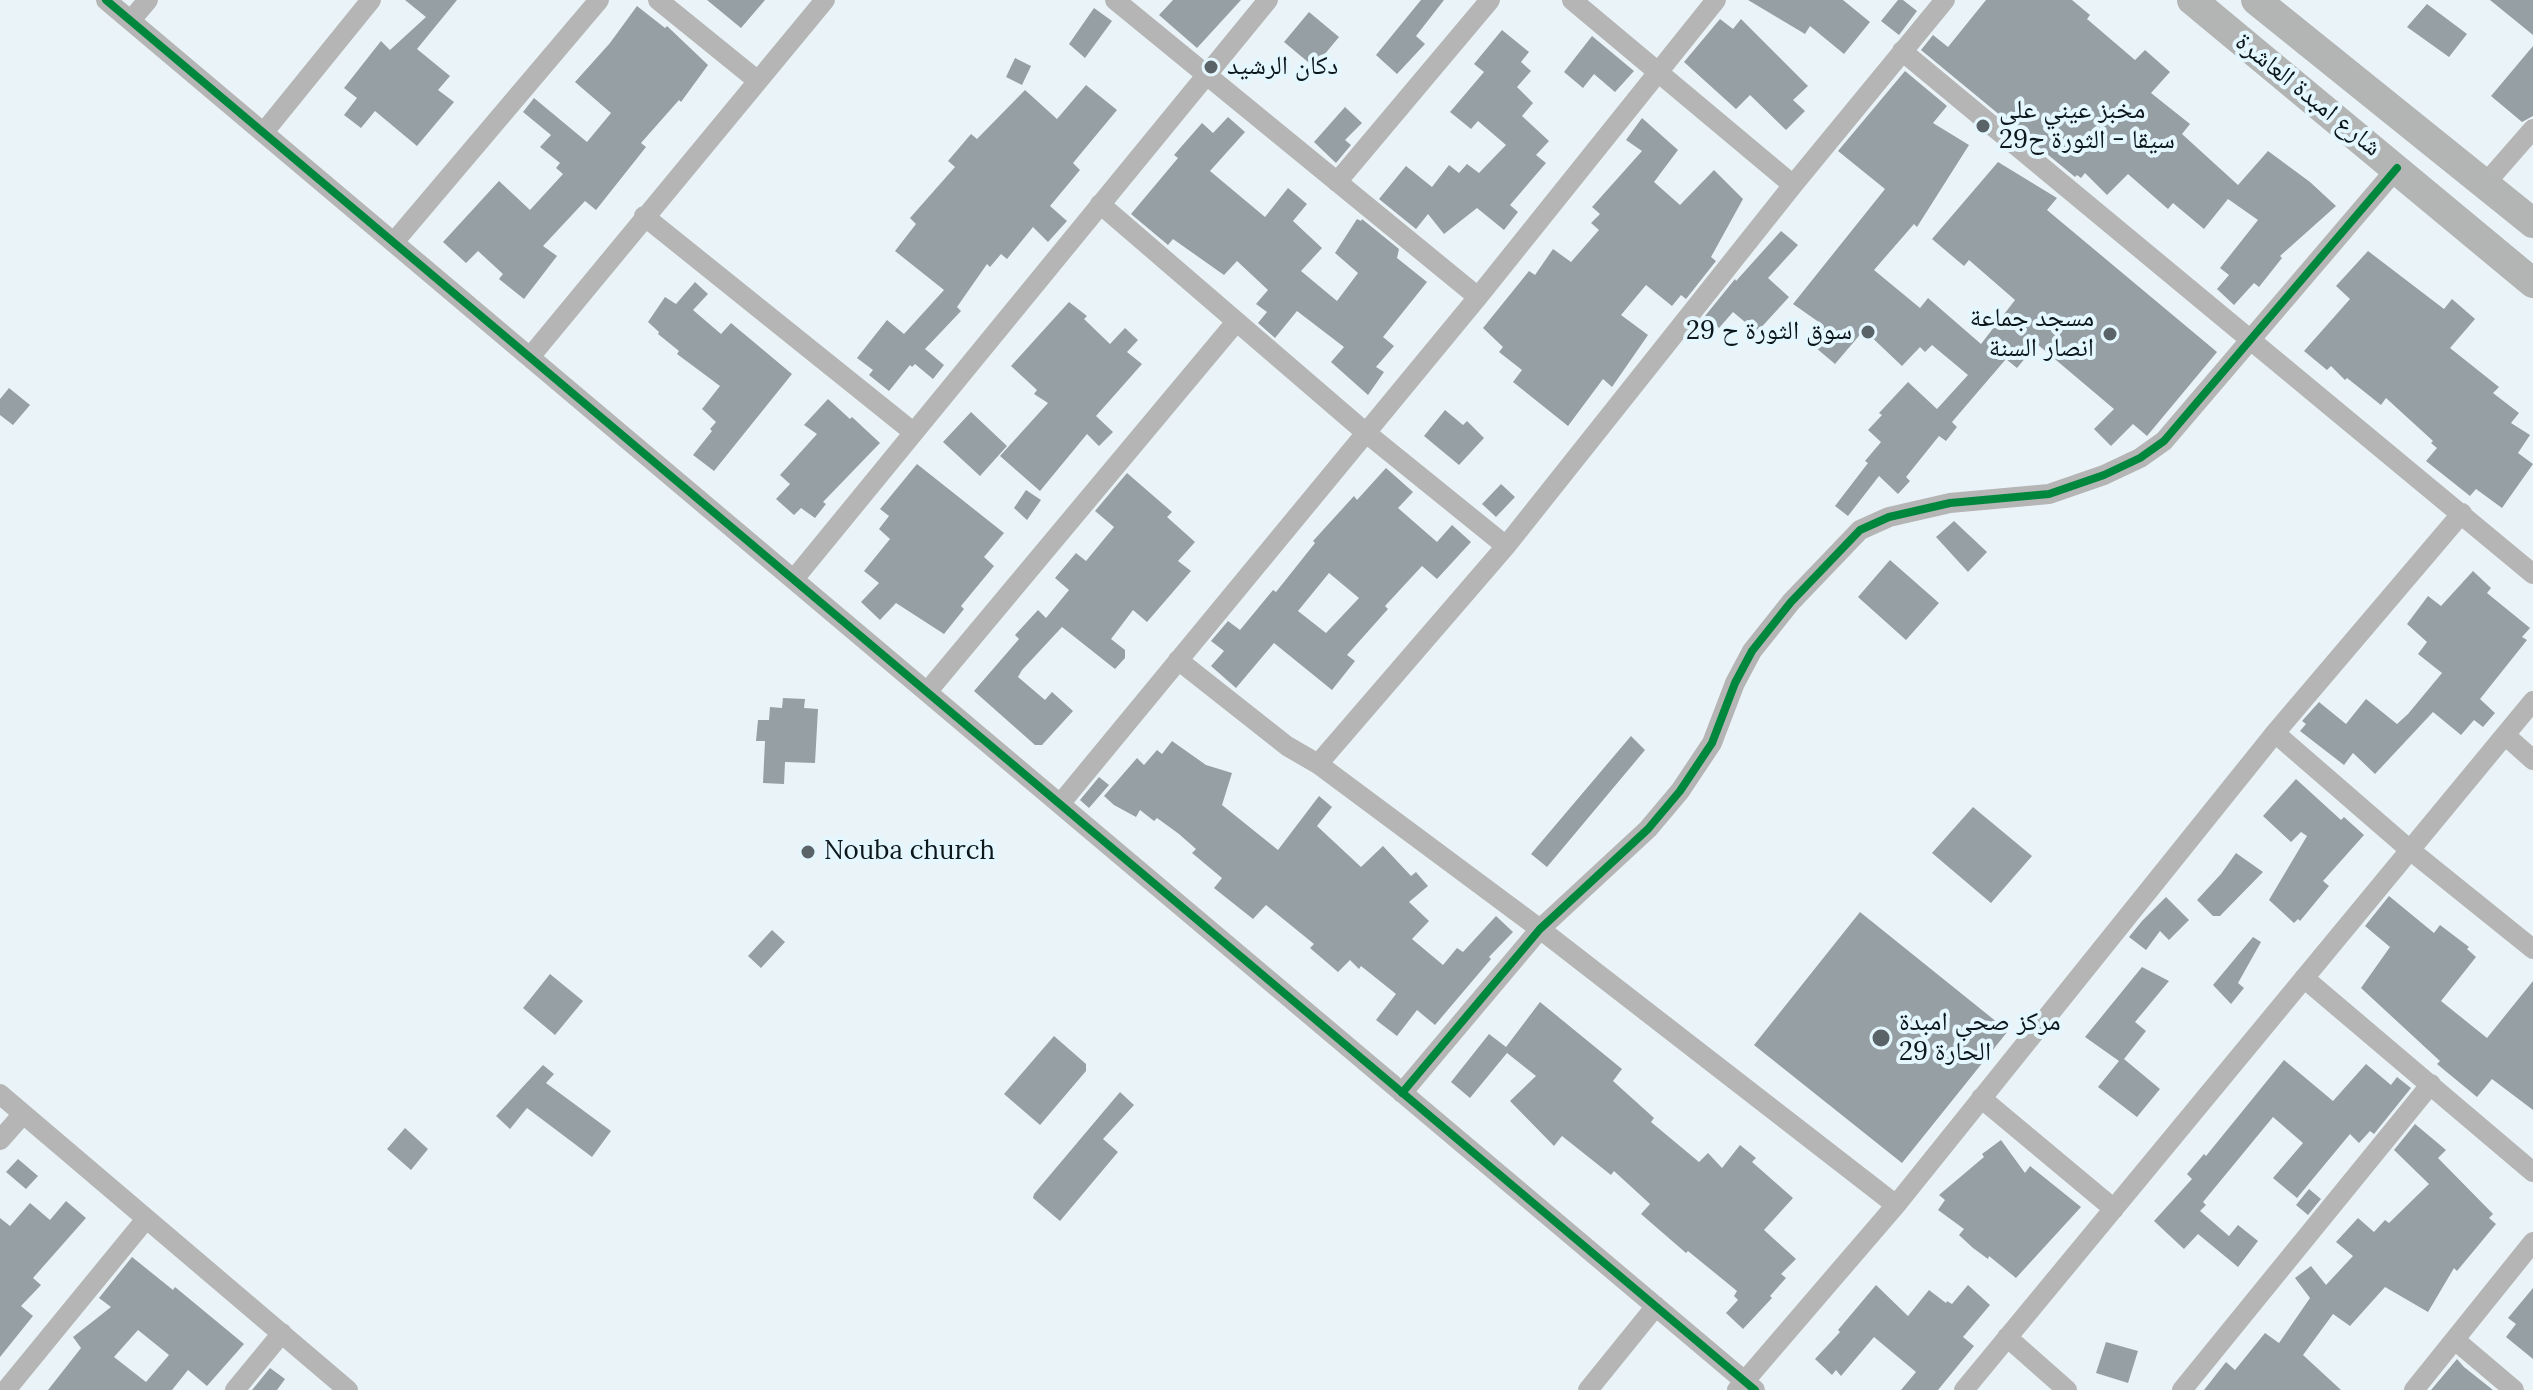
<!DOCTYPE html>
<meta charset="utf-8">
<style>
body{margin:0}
canvas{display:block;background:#eaf4f8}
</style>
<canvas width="2533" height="1390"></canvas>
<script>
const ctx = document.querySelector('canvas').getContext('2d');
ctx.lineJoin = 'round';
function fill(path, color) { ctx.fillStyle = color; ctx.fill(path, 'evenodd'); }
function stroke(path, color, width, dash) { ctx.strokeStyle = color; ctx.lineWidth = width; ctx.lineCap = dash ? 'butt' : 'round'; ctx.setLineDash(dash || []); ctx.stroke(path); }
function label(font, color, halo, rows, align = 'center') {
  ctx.font = font + ' Lora,"Noto Naskh Arabic",serif'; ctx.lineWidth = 8; ctx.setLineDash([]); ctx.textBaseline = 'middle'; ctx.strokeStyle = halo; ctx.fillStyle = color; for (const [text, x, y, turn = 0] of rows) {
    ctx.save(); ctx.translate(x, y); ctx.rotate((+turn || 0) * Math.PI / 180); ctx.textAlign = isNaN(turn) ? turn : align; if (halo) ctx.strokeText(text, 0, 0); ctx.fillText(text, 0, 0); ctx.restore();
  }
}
fill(new Path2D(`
 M 405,0 L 457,0 L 417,49 L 450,76 L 438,90 L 454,102 L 417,146 L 375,111 L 361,128 L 344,115 L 357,98 L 344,88 L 381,41 L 390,50 L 426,17 Z
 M 707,0 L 765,0 L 741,28 Z
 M 1173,0 L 1241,0 L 1197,48 L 1159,15 Z
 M 1421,0 L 1444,0 L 1416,36 L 1425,44 L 1397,74 L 1376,55 Z
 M 1748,0 L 1843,0 L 1870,22 L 1844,54 L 1810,26 L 1805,34 Z
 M 1898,0 L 1903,0 L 1917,11 L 1899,35 L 1881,21 Z
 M 1986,0 L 2072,0 L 2090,15 L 2087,19 L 2135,60 L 2145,50 L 2170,72 L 2151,93 L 2190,124 L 2182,134 L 2238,185 L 2268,151 L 2310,182 L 2336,206 L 2280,256 L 2282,258 L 2259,287 L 2254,283 L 2234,305 L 2217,289 L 2229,275 L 2220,268 L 2258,220 L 2228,199 L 2204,229 L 2173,203 L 2168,209 L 2128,174 L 2107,195 L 2085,173 L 2081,178 L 2077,175 L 2075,177 L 1921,50 L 1933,35 L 1948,47 Z
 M 2490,0 L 2533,0 L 2533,35 Z
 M 2427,4 L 2467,34 L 2449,57 L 2407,27 Z
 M 637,6 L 665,28 L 667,26 L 708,65 L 681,102 L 679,100 L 641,143 L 646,147 L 596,210 L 585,201 L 543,246 L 557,256 L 524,299 L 499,279 L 503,274 L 478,251 L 466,263 L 443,242 L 499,181 L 530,210 L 563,174 L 556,168 L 560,163 L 540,147 L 551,135 L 523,112 L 534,98 L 587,142 L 611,113 L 575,82 L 610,43 Z
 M 1094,8 L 1112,21 L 1085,58 L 1069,44 Z
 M 1309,12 L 1339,37 L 1314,67 L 1284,42 Z
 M 1720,19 L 1733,29 L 1741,19 L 1808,86 L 1793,100 L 1805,111 L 1786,130 L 1750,95 L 1736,109 L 1684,62 Z
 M 1502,30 L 1529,52 L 1521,62 L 1531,71 L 1517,87 L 1533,103 L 1522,116 L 1549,141 L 1536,155 L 1546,163 L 1510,205 L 1518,212 L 1504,230 L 1477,208 L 1444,234 L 1428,214 L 1416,229 L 1379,199 L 1406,166 L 1432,187 L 1449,165 L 1459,173 L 1467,164 L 1479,173 L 1506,145 L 1478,121 L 1471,129 L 1450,112 L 1484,72 L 1474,64 Z
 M 1592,36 L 1634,71 L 1615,92 L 1594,74 L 1583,88 L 1564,72 Z
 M 2533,46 L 2533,116 L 2522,122 L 2491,96 Z
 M 1015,58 L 1031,66 L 1022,85 L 1006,77 Z
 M 1905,71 L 1947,106 L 1933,123 L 1969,145 L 1917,227 L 1914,224 L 1874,270 L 1920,308 L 1928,298 L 1981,344 L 2015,300 L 1969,260 L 1964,266 L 1932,239 L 1998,162 L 2057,198 L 2047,210 L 2217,352 L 2147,436 L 2133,424 L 2111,446 L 2094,429 L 2114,409 L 2037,344 L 2017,368 L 2006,359 L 1952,422 L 1957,427 L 1946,441 L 1939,436 L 1906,477 L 1910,481 L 1898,494 L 1879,476 L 1848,516 L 1835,506 L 1868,463 L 1865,461 L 1881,442 L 1868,430 L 1882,415 L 1879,413 L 1908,382 L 1937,409 L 1968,375 L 1932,345 L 1925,352 L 1920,347 L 1902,366 L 1864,330 L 1835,364 L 1809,342 L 1823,325 L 1793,304 L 1885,189 L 1838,151 Z
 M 1086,85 L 1117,110 L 1073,163 L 1080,170 L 1050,206 L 1067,221 L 1048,242 L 1033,227 L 1007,259 L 1001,254 L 990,267 L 987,264 L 957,307 L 961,311 L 925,349 L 944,365 L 933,379 L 915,364 L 912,367 L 910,365 L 889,391 L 869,375 L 873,370 L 857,358 L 887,320 L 904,334 L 944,290 L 895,251 L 916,224 L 910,218 L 955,167 L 948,161 L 971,134 L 977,139 L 1025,90 L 1057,119 Z
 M 1345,107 L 1362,123 L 1345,140 L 1351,145 L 1336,163 L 1314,142 Z
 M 1228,117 L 1245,132 L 1210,171 L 1265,217 L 1288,188 L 1307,204 L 1293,221 L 1322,248 L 1301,271 L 1337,301 L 1358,273 L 1335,253 L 1357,219 L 1361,221 L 1362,219 L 1399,249 L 1397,258 L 1427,282 L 1383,337 L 1394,346 L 1376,367 L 1384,372 L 1368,395 L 1331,362 L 1344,347 L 1297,311 L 1275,338 L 1258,323 L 1267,312 L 1256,304 L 1268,290 L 1237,261 L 1224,275 L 1173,239 L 1168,245 L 1131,214 L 1178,158 L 1174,155 L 1202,123 L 1213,133 Z
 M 1642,118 L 1678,150 L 1654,182 L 1680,205 L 1714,170 L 1743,199 L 1711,257 L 1716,261 L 1686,299 L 1681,295 L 1672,306 L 1646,285 L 1621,315 L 1648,335 L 1612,387 L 1603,379 L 1568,426 L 1513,382 L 1522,370 L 1499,352 L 1503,347 L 1483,328 L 1529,271 L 1535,275 L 1553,249 L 1571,262 L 1599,230 L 1591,223 L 1600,214 L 1592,207 L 1642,151 L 1626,140 Z
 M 1781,231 L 1798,245 L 1768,278 L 1789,297 L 1757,332 L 1733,312 L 1719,328 L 1705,316 L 1735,279 L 1736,281 Z
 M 2368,251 L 2444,309 L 2452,299 L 2475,319 L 2450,348 L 2499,387 L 2493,393 L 2519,413 L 2511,423 L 2530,435 L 2518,453 L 2533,464 L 2502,508 L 2476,489 L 2470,496 L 2426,461 L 2437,448 L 2431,443 L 2433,441 L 2386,398 L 2381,405 L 2347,378 L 2345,380 L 2331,366 L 2327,370 L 2304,351 L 2350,299 L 2336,286 Z
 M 695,282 L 708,294 L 693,310 L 721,334 L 731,323 L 792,374 L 714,471 L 693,455 L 712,431 L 710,429 L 716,422 L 702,409 L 720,386 L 677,354 L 679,351 L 658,334 L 659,332 L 648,322 L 665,297 L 676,304 Z
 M 1069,302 L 1087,316 L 1084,319 L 1110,344 L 1125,328 L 1138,340 L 1127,352 L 1142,364 L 1096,416 L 1113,432 L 1099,446 L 1087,434 L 1040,491 L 1000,456 L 1048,403 L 1034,394 L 1037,390 L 1011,366 Z
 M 9,388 L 30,405 L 13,425 L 0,415 L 0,399 Z
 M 828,399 L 850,419 L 852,417 L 880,443 L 823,502 L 826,504 L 815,518 L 801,508 L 794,515 L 776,499 L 790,484 L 780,475 L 817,434 L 804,425 Z
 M 1445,410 L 1463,425 L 1467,421 L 1484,438 L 1459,465 L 1424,436 Z
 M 971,412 L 1007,446 L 980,476 L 943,442 Z
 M 917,464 L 1004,533 L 984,557 L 994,566 L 961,606 L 964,609 L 944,634 L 896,603 L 880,620 L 861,602 L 879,583 L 864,571 L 890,539 L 879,529 L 889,516 L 880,509 Z
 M 1386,468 L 1413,492 L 1398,508 L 1437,542 L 1452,525 L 1471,542 L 1437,579 L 1422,566 L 1385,606 L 1388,609 L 1347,655 L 1355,661 L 1332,690 L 1274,643 L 1236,688 L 1211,666 L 1224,651 L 1211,641 L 1228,621 L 1240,630 L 1273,590 L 1276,592 L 1315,543 L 1313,541 L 1354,496 L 1357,500 ZM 1329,573 L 1359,598 L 1326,633 L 1298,611 Z
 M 1127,473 L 1172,512 L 1167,517 L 1195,542 L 1178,561 L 1191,571 L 1147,622 L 1133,610 L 1111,639 L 1125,650 L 1125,658 L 1115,669 L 1062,627 L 1022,670 L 1018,677 L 1045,700 L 1052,692 L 1073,711 L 1042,745 L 1035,745 L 974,691 L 1019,639 L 1015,635 L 1038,610 L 1046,618 L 1069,590 L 1055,578 L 1076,553 L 1086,561 L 1114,527 L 1095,511 Z
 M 1501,484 L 1515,497 L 1496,517 L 1482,504 Z
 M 1026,490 L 1041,500 L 1027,520 L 1014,508 Z
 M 1954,521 L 1987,552 L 1968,572 L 1936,537 Z
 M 1890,560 L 1939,603 L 1906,640 L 1858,597 Z
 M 2473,571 L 2491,588 L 2487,593 L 2530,628 L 2522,637 L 2527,640 L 2480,699 L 2495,713 L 2483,727 L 2474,720 L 2461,735 L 2433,712 L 2375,774 L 2353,753 L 2344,765 L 2300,731 L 2306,724 L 2302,721 L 2319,702 L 2346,724 L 2366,699 L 2397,724 L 2408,714 L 2442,673 L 2418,654 L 2427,642 L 2407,624 L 2428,596 L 2441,606 Z
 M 783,698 L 805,699 L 804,708 L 818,709 L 815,763 L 785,762 L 784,784 L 763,783 L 765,741 L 756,741 L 758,720 L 769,720 L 770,707 L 782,708 Z
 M 1631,736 L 1645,750 L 1547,867 L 1531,854 Z
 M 1172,741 L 1206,765 L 1232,773 L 1222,805 L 1278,850 L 1319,796 L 1332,807 L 1317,826 L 1361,867 L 1383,846 L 1411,876 L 1416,872 L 1428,886 L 1409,902 L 1429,921 L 1412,939 L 1443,965 L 1457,948 L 1463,952 L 1496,916 L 1513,932 L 1489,957 L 1491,959 L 1435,1025 L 1417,1010 L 1397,1036 L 1376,1020 L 1396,994 L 1361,966 L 1359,969 L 1350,960 L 1338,972 L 1310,948 L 1314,944 L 1266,905 L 1253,919 L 1214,888 L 1222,878 L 1192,853 L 1196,849 L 1179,834 L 1157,818 L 1154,821 L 1140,810 L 1136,817 L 1114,805 L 1104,796 L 1137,758 L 1144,765 L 1157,750 L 1162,754 Z
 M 1099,777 L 1109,785 L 1089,808 L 1080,800 Z
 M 2296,779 L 2341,820 L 2344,817 L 2364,835 L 2323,881 L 2329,886 L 2300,921 L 2298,919 L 2294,923 L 2269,900 L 2307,836 L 2301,832 L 2291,842 L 2263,816 Z
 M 1973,807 L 2032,856 L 1991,903 L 1932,853 Z
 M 2236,853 L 2263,872 L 2220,916 L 2213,916 L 2197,900 L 2221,874 Z
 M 2389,896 L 2434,933 L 2440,925 L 2469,947 L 2467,949 L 2476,957 L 2441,1001 L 2487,1038 L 2533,981 L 2533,1110 L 2492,1079 L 2477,1097 L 2437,1064 L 2440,1061 L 2361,988 L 2390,947 L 2365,926 Z
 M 2166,897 L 2189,920 L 2169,940 L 2160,931 L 2146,950 L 2129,937 L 2142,921 Z
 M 1860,912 L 2008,1031 L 1902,1163 L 1754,1045 Z
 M 772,930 L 785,942 L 761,968 L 748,956 Z
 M 2253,937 L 2261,942 L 2238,983 L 2244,988 L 2231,1004 L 2213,985 Z
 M 2142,967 L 2169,981 L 2135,1022 L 2146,1031 L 2124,1059 L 2160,1089 L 2137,1117 L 2098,1087 L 2119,1061 L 2085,1037 Z
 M 550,974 L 583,1001 L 555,1035 L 523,1008 Z
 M 1540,1002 L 1622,1069 L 1613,1081 L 1654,1118 L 1651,1122 L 1699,1162 L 1708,1153 L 1722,1168 L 1740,1145 L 1756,1158 L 1752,1162 L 1793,1198 L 1764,1230 L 1796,1259 L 1781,1274 L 1786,1278 L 1770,1296 L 1772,1298 L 1743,1329 L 1726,1313 L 1738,1300 L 1734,1296 L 1737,1291 L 1688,1251 L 1686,1253 L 1641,1214 L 1650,1204 L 1614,1171 L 1611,1175 L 1562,1136 L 1554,1146 L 1510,1101 L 1536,1076 L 1507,1053 L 1470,1098 L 1451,1082 L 1489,1034 L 1506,1047 Z
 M 1054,1036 L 1086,1064 L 1086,1071 L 1040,1125 L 1004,1094 Z
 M 2284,1060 L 2333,1101 L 2366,1064 L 2391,1085 L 2397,1077 L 2411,1088 L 2374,1134 L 2370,1131 L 2359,1143 L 2350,1134 L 2297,1198 L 2273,1178 L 2303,1143 L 2273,1117 L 2203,1202 L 2206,1205 L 2200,1211 L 2229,1236 L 2238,1225 L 2258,1241 L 2238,1267 L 2198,1234 L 2184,1249 L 2154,1221 L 2192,1179 L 2187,1174 L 2204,1154 L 2206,1156 Z
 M 543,1065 L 554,1074 L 546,1083 L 611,1131 L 592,1157 L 527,1108 L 510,1129 L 496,1116 Z
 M 1120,1092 L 1134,1105 L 1103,1139 L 1118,1152 L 1060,1221 L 1033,1198 L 1034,1194 Z
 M 2415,1124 L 2446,1150 L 2438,1158 L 2493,1214 L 2489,1218 L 2496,1224 L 2457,1271 L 2454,1268 L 2428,1312 L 2385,1287 L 2350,1326 L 2333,1314 L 2303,1355 L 2341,1390 L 2204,1390 L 2226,1362 L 2235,1370 L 2265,1333 L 2279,1343 L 2310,1298 L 2295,1278 L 2311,1266 L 2326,1285 L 2353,1256 L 2336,1242 L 2358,1218 L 2374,1232 L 2385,1220 L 2389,1223 L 2429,1184 L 2394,1150 Z
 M 405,1128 L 428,1149 L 411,1170 L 387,1149 Z
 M 2001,1140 L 2025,1173 L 2030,1166 L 2081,1207 L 2016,1278 L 1989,1256 L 1988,1259 L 1973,1248 L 1959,1235 L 1964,1229 L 1938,1210 L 1945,1200 L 1939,1195 L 1984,1157 L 1982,1154 Z
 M 18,1159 L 38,1176 L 26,1189 L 6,1172 Z
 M 2309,1189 L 2321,1199 L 2308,1215 L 2296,1205 Z
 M 66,1201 L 86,1218 L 33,1278 L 41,1285 L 21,1306 L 33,1316 L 0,1357 L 0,1218 L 10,1226 L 30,1203 L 50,1220 Z
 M 132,1257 L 173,1290 L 175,1287 L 244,1344 L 207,1386 L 188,1370 L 172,1390 L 48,1390 L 81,1348 L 73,1337 L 111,1307 L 99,1298 ZM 138,1330 L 169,1355 L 146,1382 L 114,1357 Z
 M 1876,1285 L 1908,1316 L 1929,1290 L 1946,1303 L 1947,1301 L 1952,1304 L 1968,1285 L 1990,1305 L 1963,1337 L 1974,1346 L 1938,1390 L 1901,1390 L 1916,1372 L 1874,1337 L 1841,1376 L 1836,1370 L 1832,1375 L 1815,1359 L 1840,1332 L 1838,1330 Z
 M 2533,1288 L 2533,1359 L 2506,1337 L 2516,1324 L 2508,1318 Z
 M 2106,1342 L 2138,1351 L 2128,1383 L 2096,1373 Z
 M 2457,1359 L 2464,1367 L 2493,1390 L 2431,1390 Z
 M 270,1368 L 285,1379 L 277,1390 L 252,1390 Z`), '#969fa3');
stroke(new Path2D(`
 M 106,0 L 1755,1390
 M 658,0 L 758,81
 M 1115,0 L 1478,297
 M 1572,0 L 1793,185
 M 131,20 L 148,0
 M 1902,51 L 2533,574
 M 264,132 L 371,0
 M 1337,182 L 1490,0
 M 2485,184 L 2533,129
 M 1100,204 L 1365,432 L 1506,546
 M 644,216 L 913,432
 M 394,242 L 599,0
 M 530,357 L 825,0
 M 794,579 L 1268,0
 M 1178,660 L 1287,746 L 1318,764 L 1506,546 L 1793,185 L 1945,0
 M 927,692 L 1236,322
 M 2275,733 L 2410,850 L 2533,949
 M 2505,735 L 2533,760
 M 1318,764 L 1540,929 L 1896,1205
 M 1060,804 L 1478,297 L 1716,0
 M 2304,978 L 2533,1172
 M 1402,1093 L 1540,929 L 1648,829 L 1680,791 L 1712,743 L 1735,683 L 1752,651 L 1791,602 L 1860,530 L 1889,517 L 1950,503 L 2049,494 L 2104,475 L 2140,458 L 2164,441 L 2397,168
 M 0,1094 L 348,1390
 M 1981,1098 L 2114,1209
 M 0,1140 L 23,1114
 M 2007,1337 L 2067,1390
 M 2455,1340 L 2514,1390
 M 6,1390 L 146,1219
 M 235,1390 L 282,1333
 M 1588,1390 L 1656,1306
 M 1737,1390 L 1896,1205 L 2275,733 L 2462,513
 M 1964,1390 L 2533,701
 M 2182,1390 L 2431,1084
 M 2414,1390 L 2533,1242`), '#b4b5b4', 20);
stroke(new Path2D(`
 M 2192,0 L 2533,283
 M 2256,0 L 2533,223`), '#b3b4b4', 30);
stroke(new Path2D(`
 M 106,0 L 1755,1390
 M 1402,1093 L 1540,929 L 1648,829 L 1680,791 L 1712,743 L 1735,683 L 1752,651 L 1791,602 L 1860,530 L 1889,517 L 1950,503 L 2049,494 L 2104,475 L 2140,458 L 2164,441 L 2397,168`), '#00873e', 8);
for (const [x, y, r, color] of [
 [1211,67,8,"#5a6468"],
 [1983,126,8,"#5a6468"],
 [1868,332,8,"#5a6468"],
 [2110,334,8,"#5a6468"],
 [808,852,8,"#5a6468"],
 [1881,1038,10,"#5a6468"]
]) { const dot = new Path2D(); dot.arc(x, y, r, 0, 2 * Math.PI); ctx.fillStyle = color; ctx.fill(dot); stroke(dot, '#e4f6fe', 3); }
label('26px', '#0c171b', '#e4f6fe', [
 ["دكان الرشيد",1227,67],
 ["مخبز عيني على",1999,111],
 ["سيقا - الثورة ح29",1999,141],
 ["مسجد جماعة",2094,319,"right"],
 ["انصار السنة",2094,349,"right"],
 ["سوق الثورة ح 29",1852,332,"right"],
 ["Nouba church",824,852],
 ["مركز صحي امبدة",1899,1023],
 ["الحارة 29",1899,1053]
], 'left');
label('26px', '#0c171b', '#e4f6fe', [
 ["شارع امبدة العاشرة",2308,95,39]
]);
</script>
